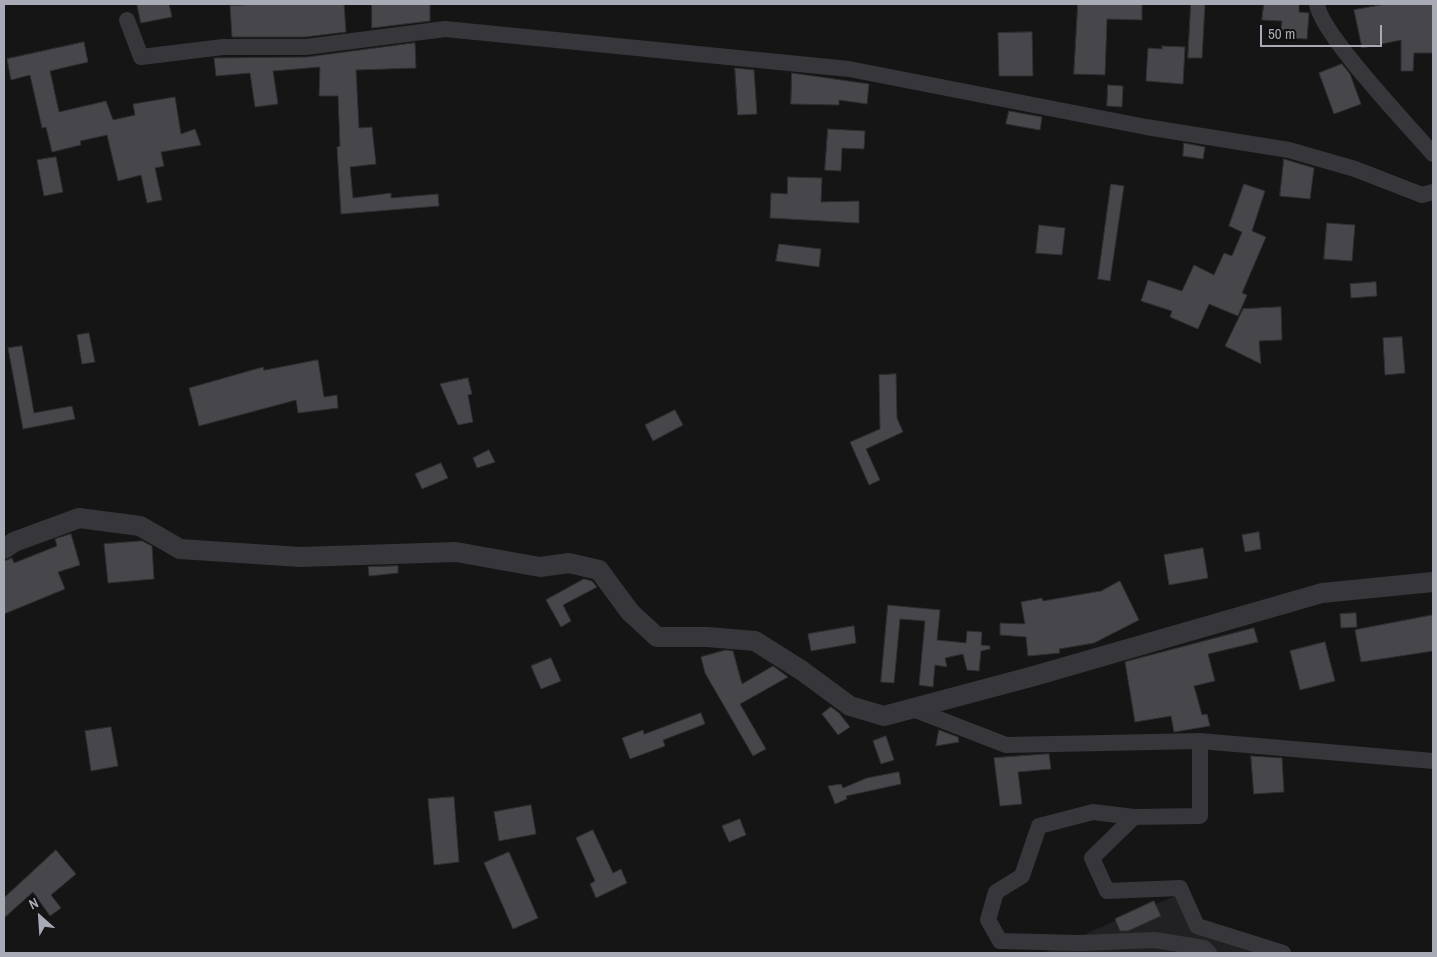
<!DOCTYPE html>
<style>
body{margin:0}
#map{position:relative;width:1437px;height:957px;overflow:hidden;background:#151516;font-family:"Archivo Narrow",sans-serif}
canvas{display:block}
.frame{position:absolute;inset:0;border:5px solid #a8abb5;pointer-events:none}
.north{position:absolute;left:15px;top:892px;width:50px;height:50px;-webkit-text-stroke:4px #101011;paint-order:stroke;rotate:334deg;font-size:14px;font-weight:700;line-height:20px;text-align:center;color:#a8abb5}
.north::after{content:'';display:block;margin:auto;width:18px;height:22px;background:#a8abb5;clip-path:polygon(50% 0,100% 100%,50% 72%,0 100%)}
.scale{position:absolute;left:1260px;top:25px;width:122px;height:22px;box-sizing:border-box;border:2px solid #a8abb5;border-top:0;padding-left:6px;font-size:15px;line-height:18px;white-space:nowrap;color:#a8abb5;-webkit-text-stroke:4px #101011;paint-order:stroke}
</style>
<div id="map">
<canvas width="1437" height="957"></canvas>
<div class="frame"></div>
<div class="north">N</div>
<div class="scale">50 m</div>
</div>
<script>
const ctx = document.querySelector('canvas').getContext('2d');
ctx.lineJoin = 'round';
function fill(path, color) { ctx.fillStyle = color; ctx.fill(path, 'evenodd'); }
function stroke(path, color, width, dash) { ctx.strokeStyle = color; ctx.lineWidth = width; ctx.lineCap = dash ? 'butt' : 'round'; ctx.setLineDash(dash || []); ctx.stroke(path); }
fill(new Path2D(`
 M 1175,896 L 1194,932 L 1267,953 L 1042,953 L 1056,948 L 1085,948 L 1087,933 Z`), '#212123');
const building = new Path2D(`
 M 137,4 L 169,4 L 172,17 L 141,23 Z
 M 260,4 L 344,4 L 346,32 L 305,37 L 232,37 L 230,6 Z
 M 372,4 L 430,4 L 430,21 L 372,28 Z
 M 1078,4 L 1142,4 L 1142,20 L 1107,19 L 1105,75 L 1074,74 Z
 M 1191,4 L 1205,4 L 1202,58 L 1188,58 Z
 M 1264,4 L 1299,4 L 1299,12 L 1309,13 L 1307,39 L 1289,38 L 1289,30 L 1281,30 L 1282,21 L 1262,20 Z
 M 1386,4 L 1433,4 L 1433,53 L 1414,53 L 1413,71 L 1401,71 L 1401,40 L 1362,48 L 1354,10 Z
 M 1032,32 L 1033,76 L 999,76 L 998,33 Z
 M 84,42 L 88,62 L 50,71 L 59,112 L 106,101 L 113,120 L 135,115 L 133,104 L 175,97 L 181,134 L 195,129 L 201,145 L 161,152 L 164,166 L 155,168 L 162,200 L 147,203 L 141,175 L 118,181 L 107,135 L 80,141 L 81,145 L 52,152 L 46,127 L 42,128 L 30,75 L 11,80 L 7,59 Z
 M 415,43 L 416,68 L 356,70 L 359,128 L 372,127 L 376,164 L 350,167 L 353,198 L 391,193 L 391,198 L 438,194 L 439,206 L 341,214 L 337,147 L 340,146 L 338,96 L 319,96 L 320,67 L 273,71 L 278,104 L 255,107 L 250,73 L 216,76 L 214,58 L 307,57 Z
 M 1162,46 L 1185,47 L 1183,84 L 1146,81 L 1148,48 L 1162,49 Z
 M 1342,64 L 1350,74 L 1361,104 L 1334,114 L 1319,73 Z
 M 735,68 L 754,70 L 757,114 L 738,115 Z
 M 792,73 L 869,84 L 867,104 L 839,100 L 839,105 L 791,104 Z
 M 1108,85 L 1123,86 L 1122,107 L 1107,106 Z
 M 1009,111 L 1042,117 L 1040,130 L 1006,124 Z
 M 828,129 L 865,131 L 864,149 L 842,148 L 841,171 L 825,170 Z
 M 1184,143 L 1205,147 L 1203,159 L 1183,156 Z
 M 56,157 L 63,192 L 44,196 L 37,160 Z
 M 1284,159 L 1314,168 L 1310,199 L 1280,196 Z
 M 788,177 L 822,178 L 821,202 L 859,201 L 859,223 L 770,218 L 771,193 L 787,194 Z
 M 1111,184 L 1124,186 L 1110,281 L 1098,279 Z
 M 1244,184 L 1265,191 L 1252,231 L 1266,237 L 1242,293 L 1247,295 L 1238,316 L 1209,304 L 1198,329 L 1170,317 L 1172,311 L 1141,301 L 1148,280 L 1182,291 L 1194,265 L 1214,275 L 1224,253 L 1232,256 L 1242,232 L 1229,226 Z
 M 1327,223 L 1355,225 L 1352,261 L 1324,259 Z
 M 1039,225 L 1065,228 L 1062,255 L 1036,253 Z
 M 779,244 L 821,249 L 819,267 L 776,261 Z
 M 1376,282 L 1377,296 L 1351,298 L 1350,284 Z
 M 1281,307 L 1282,340 L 1259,341 L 1261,364 L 1225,346 L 1243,309 Z
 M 89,333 L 95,362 L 82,364 L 77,335 Z
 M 1402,337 L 1405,373 L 1385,375 L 1383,338 Z
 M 22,346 L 34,413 L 72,406 L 75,419 L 23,429 L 8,348 Z
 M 318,360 L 324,397 L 337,395 L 338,408 L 298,413 L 296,400 L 199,426 L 189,388 L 263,367 L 264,370 Z
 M 896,374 L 897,418 L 903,432 L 866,449 L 880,480 L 869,485 L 850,442 L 880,429 L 879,375 Z
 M 468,378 L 472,394 L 468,395 L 473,422 L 458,425 L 440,384 Z
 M 675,410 L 683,425 L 653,441 L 645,425 Z
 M 489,450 L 495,462 L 477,468 L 473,458 Z
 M 441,463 L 448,478 L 422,489 L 415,474 Z
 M 1259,532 L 1261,549 L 1245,552 L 1242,535 Z
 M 71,534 L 80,565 L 58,572 L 65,589 L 4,614 L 4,561 L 12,558 L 14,563 L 57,546 L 55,539 Z
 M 142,541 L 152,546 L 154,579 L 108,583 L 104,544 Z
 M 1203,548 L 1208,578 L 1169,585 L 1164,555 Z
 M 398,566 L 398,573 L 369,576 L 368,567 Z
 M 584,579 L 592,581 L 597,587 L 563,605 L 571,621 L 561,627 L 546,600 Z
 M 1120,581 L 1139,620 L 1094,643 L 1059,649 L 1060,653 L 1028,656 L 1026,637 L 1000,635 L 1000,623 L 1025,624 L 1021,602 L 1042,598 L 1043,601 L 1101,591 Z
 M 888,605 L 940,610 L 937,640 L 966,643 L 967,631 L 982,632 L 981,645 L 990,646 L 990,649 L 981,651 L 979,671 L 967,670 L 963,654 L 945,658 L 947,667 L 935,665 L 933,687 L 919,685 L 925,621 L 900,619 L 894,683 L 881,682 Z
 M 1356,613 L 1357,627 L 1341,628 L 1340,614 Z
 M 1433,615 L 1433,651 L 1361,662 L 1355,630 Z
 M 854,626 L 856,643 L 811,651 L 808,634 Z
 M 1254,628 L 1258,642 L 1208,654 L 1215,681 L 1194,686 L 1202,715 L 1207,714 L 1210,726 L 1174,732 L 1171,716 L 1135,722 L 1125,662 Z
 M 1325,642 L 1335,681 L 1300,690 L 1290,651 Z
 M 726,650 L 733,651 L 742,684 L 773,666 L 788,677 L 740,704 L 766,749 L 753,756 L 705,673 L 701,657 Z
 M 551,658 L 561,681 L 541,689 L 531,666 Z
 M 831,707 L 839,713 L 850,727 L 838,735 L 822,714 Z
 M 701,713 L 705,724 L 663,740 L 665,746 L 630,759 L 622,738 L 643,730 L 644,734 Z
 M 111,727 L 118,766 L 91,771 L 85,731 Z
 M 939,730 L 958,737 L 959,742 L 936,746 Z
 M 886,736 L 894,760 L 881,764 L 873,741 Z
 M 1049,754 L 1051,769 L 1018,772 L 1022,804 L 1000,806 L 994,758 Z
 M 1251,756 L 1282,758 L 1284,792 L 1254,794 Z
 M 899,772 L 901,784 L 846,796 L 847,799 L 835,804 L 828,786 L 841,784 L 843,788 L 867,778 Z
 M 454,797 L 459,862 L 434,865 L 428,799 Z
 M 531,805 L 536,834 L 499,841 L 494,812 Z
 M 740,819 L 746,835 L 729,842 L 722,826 Z
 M 593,830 L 613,873 L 621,869 L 627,883 L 596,898 L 590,884 L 595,881 L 576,838 Z
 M 56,850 L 76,874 L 51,895 L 61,908 L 50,916 L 33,892 L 4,918 L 4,898 Z
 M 509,852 L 538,918 L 513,929 L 484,863 Z
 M 1154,901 L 1161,916 L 1128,931 L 1120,931 L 1115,919 Z`);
fill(building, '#47474b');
stroke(building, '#2f2f32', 1);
stroke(new Path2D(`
 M 1317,4 C 1320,33 1410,127 1433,154
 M 127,20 L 141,57 L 223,47 L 306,47 L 445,29 L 849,69 L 1146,127 L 1289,150 L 1355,169 L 1422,195 L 1433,192
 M 913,709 L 1006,745 L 1200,741 L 1433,761
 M 1200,741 L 1200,816 L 1134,817 L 1092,858 L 1107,891 L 1180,888 L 1197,926 L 1283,953
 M 1134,817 L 1093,812 L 1039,826 L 1022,876 L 996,892 L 988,920 L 1000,941 L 1080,943 L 1155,940 L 1204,948 L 1209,953`), '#36363b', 16);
stroke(new Path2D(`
 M 4,549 L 14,542 L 79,518 L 140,526 L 180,549 L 300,557 L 456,552 L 540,567 L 569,563 L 599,570 L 630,612 L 657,637 L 707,637 L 755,641 L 801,670 L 850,706 L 884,716 L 1034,676 L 1322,593 L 1433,582`), '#36363b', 20);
</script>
